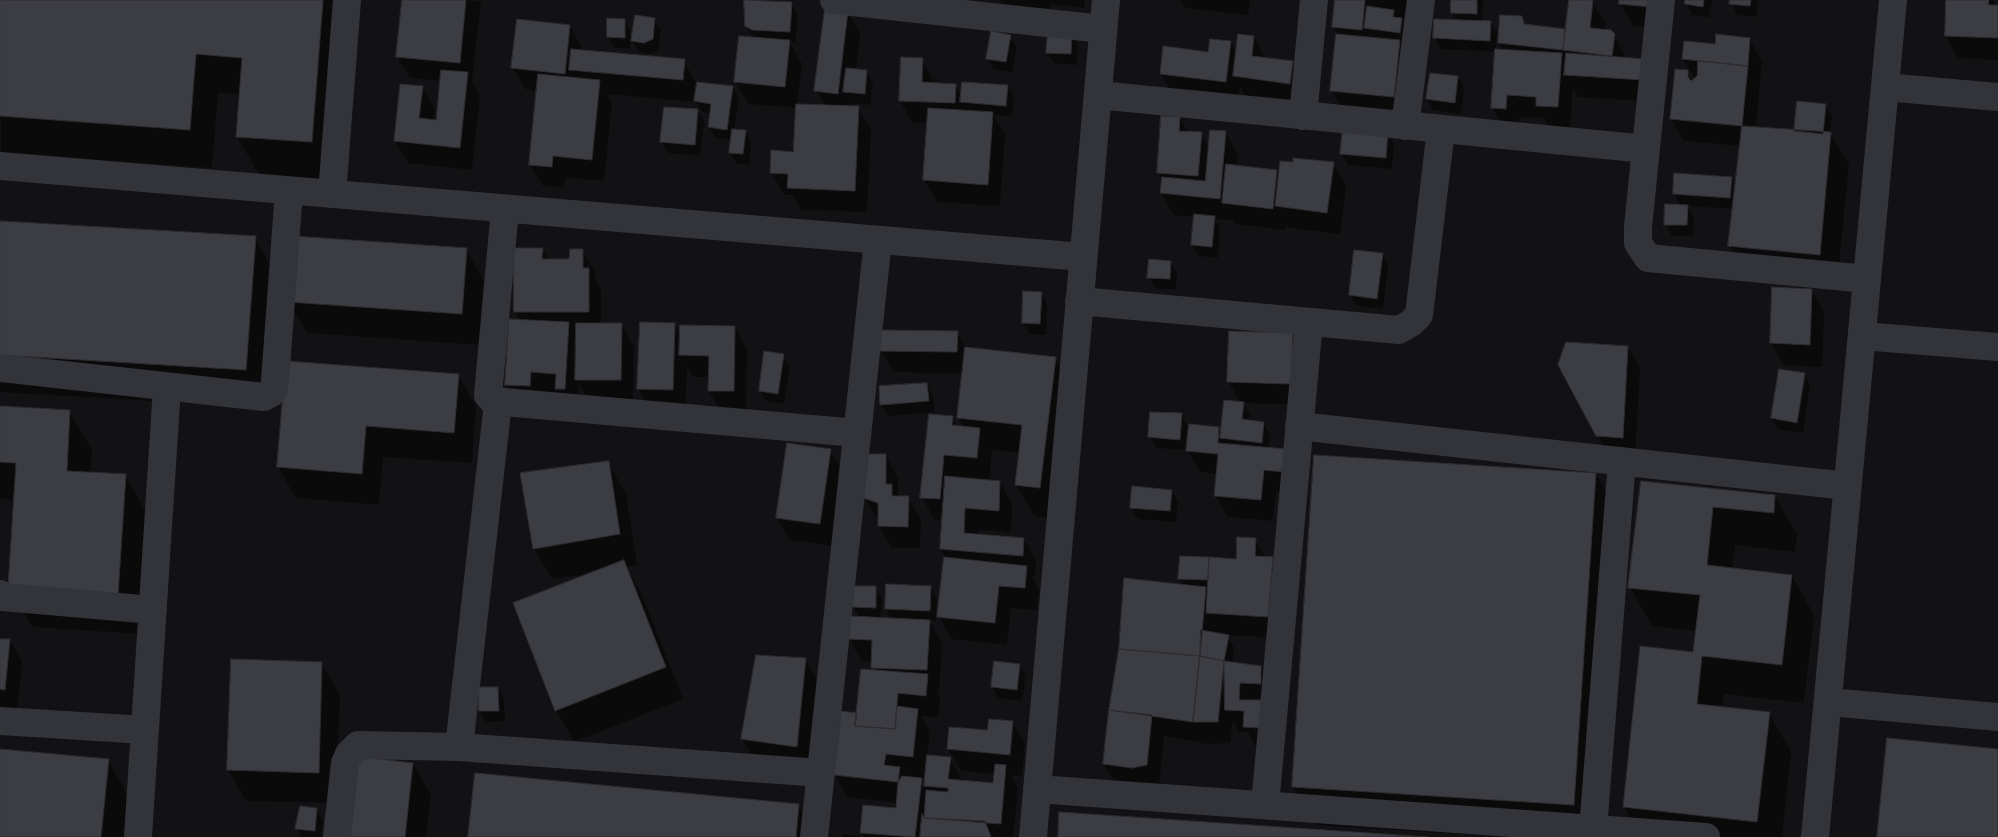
<!DOCTYPE html>
<style>
body{margin:0}
canvas{display:block;background:#121214}
</style>
<canvas width="1998" height="837"></canvas>
<script>
const ctx = document.querySelector('canvas').getContext('2d');
ctx.lineJoin = 'round';
function fill(path, color) { ctx.fillStyle = color; ctx.fill(path, 'evenodd'); }
function stroke(path, color, width, dash) { ctx.strokeStyle = color; ctx.lineWidth = width; ctx.lineCap = dash ? 'butt' : 'round'; ctx.setLineDash(dash || []); ctx.stroke(path); }
fill(new Path2D(`
 M 0,0 L 337,0 L 333,181 L 260,176 L 237,137 L 241,94 L 218,93 L 212,168 L 1,153 Z
 M 403,0 L 481,1 L 472,82 L 480,95 L 472,170 L 408,163 L 395,141 L 422,87 L 435,109 L 433,121 L 437,121 L 442,81 L 410,78 L 397,56 Z
 M 1000,0 L 1084,0 L 1085,2 L 1084,8 L 1053,4 L 1051,1 L 1050,13 L 1004,7 Z
 M 1181,0 L 1250,0 L 1248,15 L 1185,8 Z
 M 1336,0 L 1414,0 L 1411,20 L 1402,19 L 1408,30 L 1406,43 L 1400,43 L 1412,63 L 1407,118 L 1344,112 L 1332,90 L 1337,34 L 1333,27 Z
 M 1453,0 L 1483,0 L 1482,22 L 1491,22 L 1497,33 L 1496,50 L 1503,51 L 1499,43 L 1521,18 L 1526,26 L 1566,30 L 1570,0 L 1592,1 L 1605,23 L 1604,31 L 1614,34 L 1626,59 L 1655,102 L 1578,97 L 1573,87 L 1570,129 L 1550,128 L 1544,118 L 1519,117 L 1518,130 L 1505,129 L 1492,107 L 1496,52 L 1441,49 L 1435,38 L 1457,21 L 1452,13 Z
 M 1620,0 L 1667,0 L 1664,28 L 1633,26 L 1620,4 Z
 M 1687,0 L 1712,0 L 1709,18 L 1692,14 L 1686,3 Z
 M 1731,0 L 1758,0 L 1756,17 L 1737,15 Z
 M 1947,0 L 1993,0 L 1998,7 L 1998,60 L 1958,58 L 1946,36 Z
 M 791,3 L 797,14 L 796,43 L 790,43 L 802,64 L 797,105 L 825,106 L 816,90 L 848,12 L 860,34 L 856,70 L 866,71 L 873,82 L 870,105 L 852,103 L 851,107 L 858,108 L 871,130 L 867,212 L 801,210 L 792,195 L 784,195 L 772,173 L 795,153 L 797,108 L 748,104 L 736,82 L 753,38 L 746,26 Z
 M 624,20 L 631,31 L 630,48 L 615,48 L 608,37 Z
 M 654,20 L 661,31 L 658,50 L 651,54 L 639,52 L 632,41 Z
 M 570,26 L 582,48 L 582,51 L 684,61 L 696,83 L 732,87 L 739,98 L 734,130 L 745,131 L 751,142 L 749,165 L 737,164 L 730,153 L 732,140 L 716,138 L 709,127 L 711,114 L 702,112 L 696,102 L 607,94 L 612,103 L 604,181 L 565,178 L 564,188 L 543,186 L 530,165 L 538,91 L 525,89 L 512,67 Z
 M 1072,33 L 1078,44 L 1077,65 L 1054,63 L 1047,52 Z
 M 1010,36 L 1017,47 L 1012,72 L 994,70 L 987,58 Z
 M 1254,37 L 1266,59 L 1292,62 L 1305,84 L 1302,105 L 1247,98 L 1240,87 L 1238,104 L 1174,96 L 1161,74 L 1231,42 L 1237,53 Z
 M 1749,39 L 1762,61 L 1756,128 L 1795,131 L 1825,105 L 1832,116 L 1830,133 L 1849,164 L 1837,286 L 1748,277 L 1730,246 L 1734,209 L 1687,206 L 1694,217 L 1693,236 L 1672,236 L 1666,225 L 1681,206 L 1674,194 L 1676,174 L 1731,178 L 1736,187 L 1741,146 L 1684,141 L 1671,119 L 1687,71 L 1693,81 L 1695,79 L 1683,59 L 1685,42 L 1716,46 Z
 M 922,59 L 935,84 L 955,85 L 962,97 L 1007,86 L 1014,97 L 1012,116 L 993,115 L 1005,135 L 1000,206 L 937,202 L 924,180 L 928,123 L 913,123 L 900,101 Z
 M 1431,74 L 1458,77 L 1464,88 L 1461,114 L 1433,110 L 1427,99 Z
 M 697,110 L 704,121 L 700,156 L 668,153 L 662,142 Z
 M 1180,118 L 1188,132 L 1201,133 L 1209,148 L 1225,132 L 1238,154 L 1236,166 L 1277,171 L 1279,176 L 1333,164 L 1346,186 L 1340,234 L 1289,228 L 1286,223 L 1285,230 L 1236,224 L 1233,220 L 1215,219 L 1220,228 L 1218,258 L 1199,256 L 1192,245 L 1195,217 L 1174,215 L 1161,193 L 1163,180 L 1158,172 Z
 M 1387,132 L 1394,143 L 1392,169 L 1348,165 L 1342,154 Z
 M 0,222 L 255,238 L 277,276 L 268,408 L 0,392 Z
 M 466,249 L 484,281 L 480,345 L 307,333 L 289,302 Z
 M 542,249 L 549,260 L 570,260 L 582,250 L 595,272 L 595,280 L 601,291 L 601,324 L 622,325 L 634,347 L 633,402 L 589,402 L 579,383 L 577,411 L 519,406 L 506,384 L 520,321 L 515,312 Z
 M 1382,254 L 1388,265 L 1383,309 L 1357,306 L 1350,295 Z
 M 1170,262 L 1177,273 L 1176,290 L 1155,288 L 1149,277 Z
 M 1773,289 L 1811,290 L 1824,312 L 1822,367 L 1784,365 L 1771,343 Z
 M 1041,293 L 1047,304 L 1046,335 L 1030,334 L 1023,323 Z
 M 675,325 L 681,335 L 735,327 L 747,349 L 746,413 L 722,413 L 709,391 L 710,377 L 693,377 L 687,365 L 685,412 L 651,410 L 638,388 Z
 M 957,332 L 966,348 L 1055,358 L 1073,390 L 1058,519 L 1034,516 L 1016,485 L 1020,453 L 992,450 L 989,481 L 1000,482 L 1012,504 L 1011,532 L 978,530 L 977,535 L 1024,539 L 1036,561 L 1035,577 L 1032,577 L 1039,589 L 1037,610 L 1011,608 L 1007,645 L 951,639 L 939,617 L 947,559 L 941,549 L 944,520 L 934,519 L 922,497 L 952,418 L 957,427 L 964,428 L 958,417 L 963,374 L 894,372 L 881,350 Z
 M 1293,334 L 1305,356 L 1303,405 L 1243,403 L 1250,415 L 1249,421 L 1263,423 L 1270,434 L 1268,448 L 1296,493 L 1276,491 L 1273,521 L 1228,517 L 1215,495 L 1217,474 L 1200,472 L 1188,450 L 1156,448 L 1150,437 L 1181,414 L 1190,429 L 1218,429 L 1222,434 L 1241,403 L 1228,381 Z
 M 1628,347 L 1640,369 L 1635,459 L 1610,458 L 1597,435 Z
 M 783,356 L 790,367 L 784,404 L 766,401 L 760,390 Z
 M 1804,374 L 1810,385 L 1803,433 L 1778,429 L 1772,418 Z
 M 458,375 L 476,406 L 472,463 L 383,457 L 379,505 L 296,498 L 278,467 Z
 M 927,384 L 933,395 L 934,412 L 888,416 L 881,405 Z
 M 0,407 L 70,412 L 92,450 L 90,473 L 125,475 L 147,514 L 140,634 L 32,627 L 10,588 L 15,500 L 0,499 Z
 M 830,451 L 843,473 L 832,546 L 790,540 L 777,518 Z
 M 886,456 L 898,478 L 898,497 L 908,497 L 921,519 L 920,548 L 892,548 L 879,526 L 879,521 L 864,498 Z
 M 608,462 L 626,494 L 637,565 L 626,567 L 641,592 L 683,699 L 574,742 L 556,710 L 589,574 L 552,579 L 534,548 Z
 M 1596,474 L 1618,512 L 1596,837 L 1503,837 L 1316,825 L 1293,787 Z
 M 1642,482 L 1775,496 L 1797,535 L 1795,552 L 1735,545 L 1732,570 L 1792,576 L 1814,615 L 1804,703 L 1724,694 L 1722,708 L 1769,713 L 1791,752 L 1782,837 L 1641,837 L 1624,807 L 1694,653 L 1697,631 L 1652,626 L 1630,587 Z
 M 1172,491 L 1178,502 L 1176,522 L 1138,519 L 1131,508 Z
 M 1255,539 L 1266,558 L 1272,558 L 1285,580 L 1280,638 L 1227,635 L 1234,648 L 1232,662 L 1260,667 L 1273,689 L 1257,749 L 1248,732 L 1239,732 L 1233,721 L 1230,743 L 1207,744 L 1164,736 L 1159,787 L 1117,786 L 1104,764 L 1120,649 L 1184,586 L 1180,578 L 1237,560 Z
 M 854,587 L 875,588 L 882,599 L 881,619 L 892,619 L 886,609 L 931,587 L 937,598 L 936,621 L 929,621 L 942,643 L 939,692 L 936,692 L 940,697 L 938,717 L 921,716 L 930,732 L 927,757 L 950,759 L 963,782 L 994,784 L 995,774 L 961,771 L 948,749 L 1013,722 L 1025,744 L 1022,776 L 1011,775 L 1018,788 L 1013,837 L 864,837 L 861,833 L 897,810 L 898,803 L 847,797 L 835,775 L 842,713 L 858,714 L 874,671 L 872,661 L 862,661 L 850,639 L 860,618 L 854,607 ZM 920,778 L 926,779 L 925,787 L 922,782 Z
 M 0,640 L 10,640 L 22,662 L 17,711 L 0,710 Z
 M 805,659 L 818,681 L 809,769 L 755,761 L 742,739 Z
 M 322,664 L 340,695 L 336,803 L 246,801 L 228,770 Z
 M 1019,665 L 1026,676 L 1022,701 L 998,698 L 992,687 Z
 M 498,688 L 504,699 L 505,721 L 486,722 L 480,711 Z
 M 0,750 L 108,760 L 130,799 L 127,837 L 0,837 Z
 M 413,764 L 431,795 L 426,837 L 345,837 Z
 M 798,805 L 817,837 L 469,837 Z
 M 316,809 L 323,820 L 321,837 L 301,837 L 297,828 Z
 M 842,834 L 862,837 L 842,837 Z`), '#0007');
const building = new Path2D(`
 M 0,0 L 323,0 L 312,142 L 236,137 L 242,58 L 196,54 L 190,130 L 0,116 Z
 M 402,0 L 466,0 L 460,63 L 396,57 Z
 M 744,0 L 792,2 L 790,32 L 752,30 L 745,26 Z
 M 1335,0 L 1365,0 L 1362,30 L 1332,27 Z
 M 1451,0 L 1477,0 L 1477,14 L 1451,13 Z
 M 1569,0 L 1593,0 L 1590,28 L 1611,30 L 1615,34 L 1612,56 L 1563,50 Z
 M 1619,0 L 1653,0 L 1652,7 L 1619,4 Z
 M 1685,0 L 1704,0 L 1703,7 L 1685,4 Z
 M 1730,0 L 1751,0 L 1750,6 L 1729,4 Z
 M 1946,0 L 1989,0 L 1988,5 L 1998,5 L 1998,38 L 1945,36 Z
 M 1367,6 L 1394,10 L 1393,17 L 1402,18 L 1400,33 L 1364,28 Z
 M 825,8 L 848,11 L 838,94 L 814,91 Z
 M 635,15 L 655,18 L 653,39 L 644,43 L 631,41 Z
 M 1500,15 L 1522,16 L 1524,24 L 1565,29 L 1563,50 L 1498,43 Z
 M 607,18 L 625,19 L 625,38 L 607,37 Z
 M 517,19 L 570,25 L 565,74 L 511,68 Z
 M 1434,19 L 1491,21 L 1490,41 L 1433,38 Z
 M 991,31 L 1011,35 L 1006,62 L 986,59 Z
 M 1048,31 L 1072,32 L 1071,54 L 1046,53 Z
 M 1238,34 L 1254,36 L 1252,56 L 1293,61 L 1290,84 L 1233,76 Z
 M 1336,34 L 1400,40 L 1394,97 L 1330,91 Z
 M 1716,34 L 1750,38 L 1748,66 L 1682,59 L 1684,41 L 1715,44 Z
 M 739,36 L 790,40 L 785,87 L 734,82 Z
 M 1210,39 L 1231,41 L 1226,82 L 1160,74 L 1163,46 L 1208,52 Z
 M 571,49 L 685,59 L 683,80 L 569,70 Z
 M 1495,49 L 1562,53 L 1558,107 L 1536,106 L 1536,97 L 1507,95 L 1506,109 L 1491,108 Z
 M 1566,53 L 1645,59 L 1643,80 L 1564,75 Z
 M 901,57 L 923,58 L 922,82 L 956,84 L 955,103 L 899,101 Z
 M 1698,61 L 1748,66 L 1742,126 L 1670,119 L 1675,69 L 1688,70 L 1688,77 L 1691,81 L 1697,76 Z
 M 846,68 L 867,70 L 865,94 L 843,92 Z
 M 441,70 L 468,72 L 460,148 L 394,141 L 400,84 L 423,86 L 419,118 L 436,120 Z
 M 1430,73 L 1458,76 L 1455,103 L 1426,99 Z
 M 538,74 L 600,80 L 592,160 L 553,156 L 552,167 L 529,165 Z
 M 697,82 L 733,86 L 727,130 L 708,127 L 711,104 L 694,101 Z
 M 962,82 L 1008,85 L 1006,106 L 960,102 Z
 M 1797,101 L 1826,104 L 1823,134 L 1794,131 Z
 M 796,104 L 859,106 L 855,191 L 787,188 L 788,174 L 770,173 L 771,150 L 793,152 Z
 M 664,107 L 698,109 L 695,145 L 660,142 Z
 M 928,108 L 993,112 L 988,185 L 923,180 Z
 M 1161,116 L 1180,117 L 1179,131 L 1202,132 L 1198,176 L 1157,173 Z
 M 1742,126 L 1831,132 L 1820,255 L 1728,246 Z
 M 1343,127 L 1388,131 L 1386,158 L 1340,154 Z
 M 732,129 L 746,130 L 743,154 L 729,153 Z
 M 1210,130 L 1226,131 L 1220,199 L 1160,193 L 1162,177 L 1205,181 Z
 M 1293,158 L 1334,162 L 1327,213 L 1275,206 L 1280,161 L 1293,162 Z
 M 1226,164 L 1277,170 L 1273,209 L 1222,203 Z
 M 1674,173 L 1732,177 L 1730,198 L 1673,194 Z
 M 1665,204 L 1688,205 L 1687,225 L 1664,225 Z
 M 1194,214 L 1215,216 L 1212,247 L 1191,245 Z
 M 0,221 L 256,236 L 246,370 L 0,355 Z
 M 293,236 L 467,248 L 462,314 L 288,302 Z
 M 514,248 L 543,248 L 542,259 L 569,259 L 570,249 L 583,249 L 583,268 L 589,268 L 589,312 L 514,312 Z
 M 1354,250 L 1383,253 L 1377,299 L 1349,295 Z
 M 1149,259 L 1171,261 L 1170,279 L 1147,278 Z
 M 1772,287 L 1812,289 L 1810,345 L 1770,343 Z
 M 1023,291 L 1042,292 L 1040,324 L 1022,323 Z
 M 509,319 L 569,322 L 565,389 L 555,389 L 556,374 L 531,372 L 530,386 L 505,385 Z
 M 640,322 L 675,323 L 673,390 L 637,389 Z
 M 576,323 L 622,323 L 621,380 L 575,380 Z
 M 680,325 L 735,326 L 734,391 L 708,391 L 709,356 L 679,355 Z
 M 880,330 L 958,331 L 957,352 L 880,351 Z
 M 1229,331 L 1293,333 L 1291,384 L 1227,382 Z
 M 1566,342 L 1628,346 L 1623,438 L 1596,436 L 1558,365 Z
 M 965,347 L 1056,357 L 1040,488 L 1015,485 L 1022,425 L 957,418 Z
 M 764,351 L 784,354 L 778,394 L 759,391 Z
 M 286,361 L 459,374 L 454,433 L 366,426 L 362,474 L 277,467 Z
 M 1779,369 L 1805,373 L 1797,423 L 1771,418 Z
 M 927,383 L 929,401 L 880,405 L 879,386 Z
 M 1224,400 L 1244,402 L 1242,419 L 1264,422 L 1262,443 L 1220,438 Z
 M 0,406 L 70,410 L 67,471 L 126,474 L 118,595 L 8,588 L 16,463 L 0,462 Z
 M 1150,412 L 1182,413 L 1180,440 L 1148,437 Z
 M 929,414 L 953,416 L 952,425 L 980,428 L 977,458 L 944,455 L 940,499 L 920,498 Z
 M 1189,424 L 1219,427 L 1218,443 L 1286,449 L 1284,472 L 1264,470 L 1261,500 L 1214,496 L 1218,454 L 1186,451 Z
 M 787,443 L 831,449 L 820,524 L 776,518 Z
 M 864,454 L 886,454 L 886,484 L 892,484 L 892,496 L 909,496 L 908,527 L 878,526 L 878,503 L 863,498 Z
 M 1314,455 L 1596,473 L 1574,805 L 1292,787 Z
 M 609,461 L 620,534 L 533,549 L 520,473 Z
 M 945,476 L 1000,481 L 999,511 L 965,508 L 964,533 L 1024,538 L 1023,556 L 940,549 Z
 M 1641,481 L 1775,495 L 1774,513 L 1713,507 L 1707,565 L 1792,575 L 1782,665 L 1702,656 L 1697,704 L 1770,712 L 1757,822 L 1623,807 L 1640,646 L 1693,652 L 1700,595 L 1628,588 Z
 M 1132,486 L 1172,490 L 1170,511 L 1130,508 Z
 M 1237,537 L 1256,538 L 1255,556 L 1273,557 L 1268,617 L 1206,613 L 1209,557 L 1236,559 Z
 M 1180,556 L 1209,557 L 1208,580 L 1178,579 Z
 M 944,557 L 1027,566 L 1025,588 L 999,586 L 995,623 L 937,617 Z
 M 624,560 L 666,667 L 555,711 L 513,603 Z
 M 1124,578 L 1206,587 L 1200,656 L 1119,649 Z
 M 886,584 L 931,586 L 930,611 L 885,609 Z
 M 853,586 L 876,586 L 876,608 L 853,607 Z
 M 850,616 L 930,620 L 927,670 L 871,668 L 872,640 L 848,639 Z
 M 1201,630 L 1229,635 L 1224,661 L 1200,656 Z
 M 0,639 L 10,639 L 5,690 L 0,689 Z
 M 1119,649 L 1200,656 L 1193,722 L 1109,710 Z
 M 756,655 L 806,658 L 797,747 L 741,739 Z
 M 1200,656 L 1224,661 L 1218,722 L 1193,722 Z
 M 231,659 L 322,662 L 319,773 L 227,770 Z
 M 994,661 L 1020,664 L 1017,690 L 991,687 Z
 M 1224,661 L 1261,666 L 1261,684 L 1240,683 L 1239,700 L 1264,700 L 1263,728 L 1243,727 L 1244,711 L 1225,710 Z
 M 861,669 L 928,674 L 926,696 L 898,693 L 895,729 L 855,726 Z
 M 479,687 L 498,687 L 499,711 L 479,711 Z
 M 897,706 L 918,709 L 913,757 L 886,754 L 884,765 L 900,767 L 898,782 L 834,775 L 841,711 L 857,713 L 855,726 L 895,729 Z
 M 1109,710 L 1152,715 L 1147,765 L 1132,768 L 1103,764 Z
 M 989,719 L 1013,721 L 1010,755 L 947,749 L 949,727 L 987,730 Z
 M 1887,738 L 1998,749 L 1998,837 L 1877,837 Z
 M 0,749 L 109,759 L 101,837 L 0,837 Z
 M 927,755 L 951,757 L 948,779 L 993,783 L 995,764 L 1006,765 L 1001,824 L 924,818 L 926,790 L 948,792 L 948,788 L 924,786 Z
 M 353,756 L 413,763 L 405,837 L 344,837 Z
 M 475,773 L 799,804 L 796,837 L 468,837 Z
 M 902,776 L 922,778 L 915,837 L 860,833 L 863,805 L 896,808 L 898,782 Z
 M 300,806 L 317,808 L 315,831 L 295,829 Z
 M 1059,812 L 1428,837 L 1058,837 Z
 M 922,814 L 924,818 L 985,821 L 991,837 L 920,837 Z`);
fill(building, '#3c3d42');
stroke(building, '#2c2c30', 1);
stroke(new Path2D(`
 M 834,0 L 1103,29
 M 1661,0 L 1638,227 L 1638,243 L 1648,258 L 1867,279
 M 1885,87 L 1998,97
 M 1098,95 L 1646,149
 M 1303,116 L 1314,0
 M 1405,126 L 1421,0
 M 0,166 L 1083,257
 M 332,194 L 347,0
 M 505,209 L 488,395 L 493,401 L 857,433
 M 1079,301 L 1399,330 L 1411,323 L 1419,315 L 1441,129
 M 1862,336 L 1998,347
 M 0,368 L 264,397 L 273,392 L 275,381 L 289,191
 M 1299,426 L 1847,486
 M 0,594 L 3,597 L 153,610
 M 1829,702 L 1998,717
 M 0,721 L 145,730
 M 459,747 L 498,403
 M 1037,789 L 1706,837
 M 1265,805 L 1309,322
 M 1593,829 L 1622,461
 M 138,837 L 167,387
 M 337,837 L 345,763 L 349,754 L 358,745 L 459,747 L 821,773
 M 814,837 L 878,240
 M 1033,837 L 1106,0
 M 1815,837 L 1893,0`), '#333439', 28);
</script>
